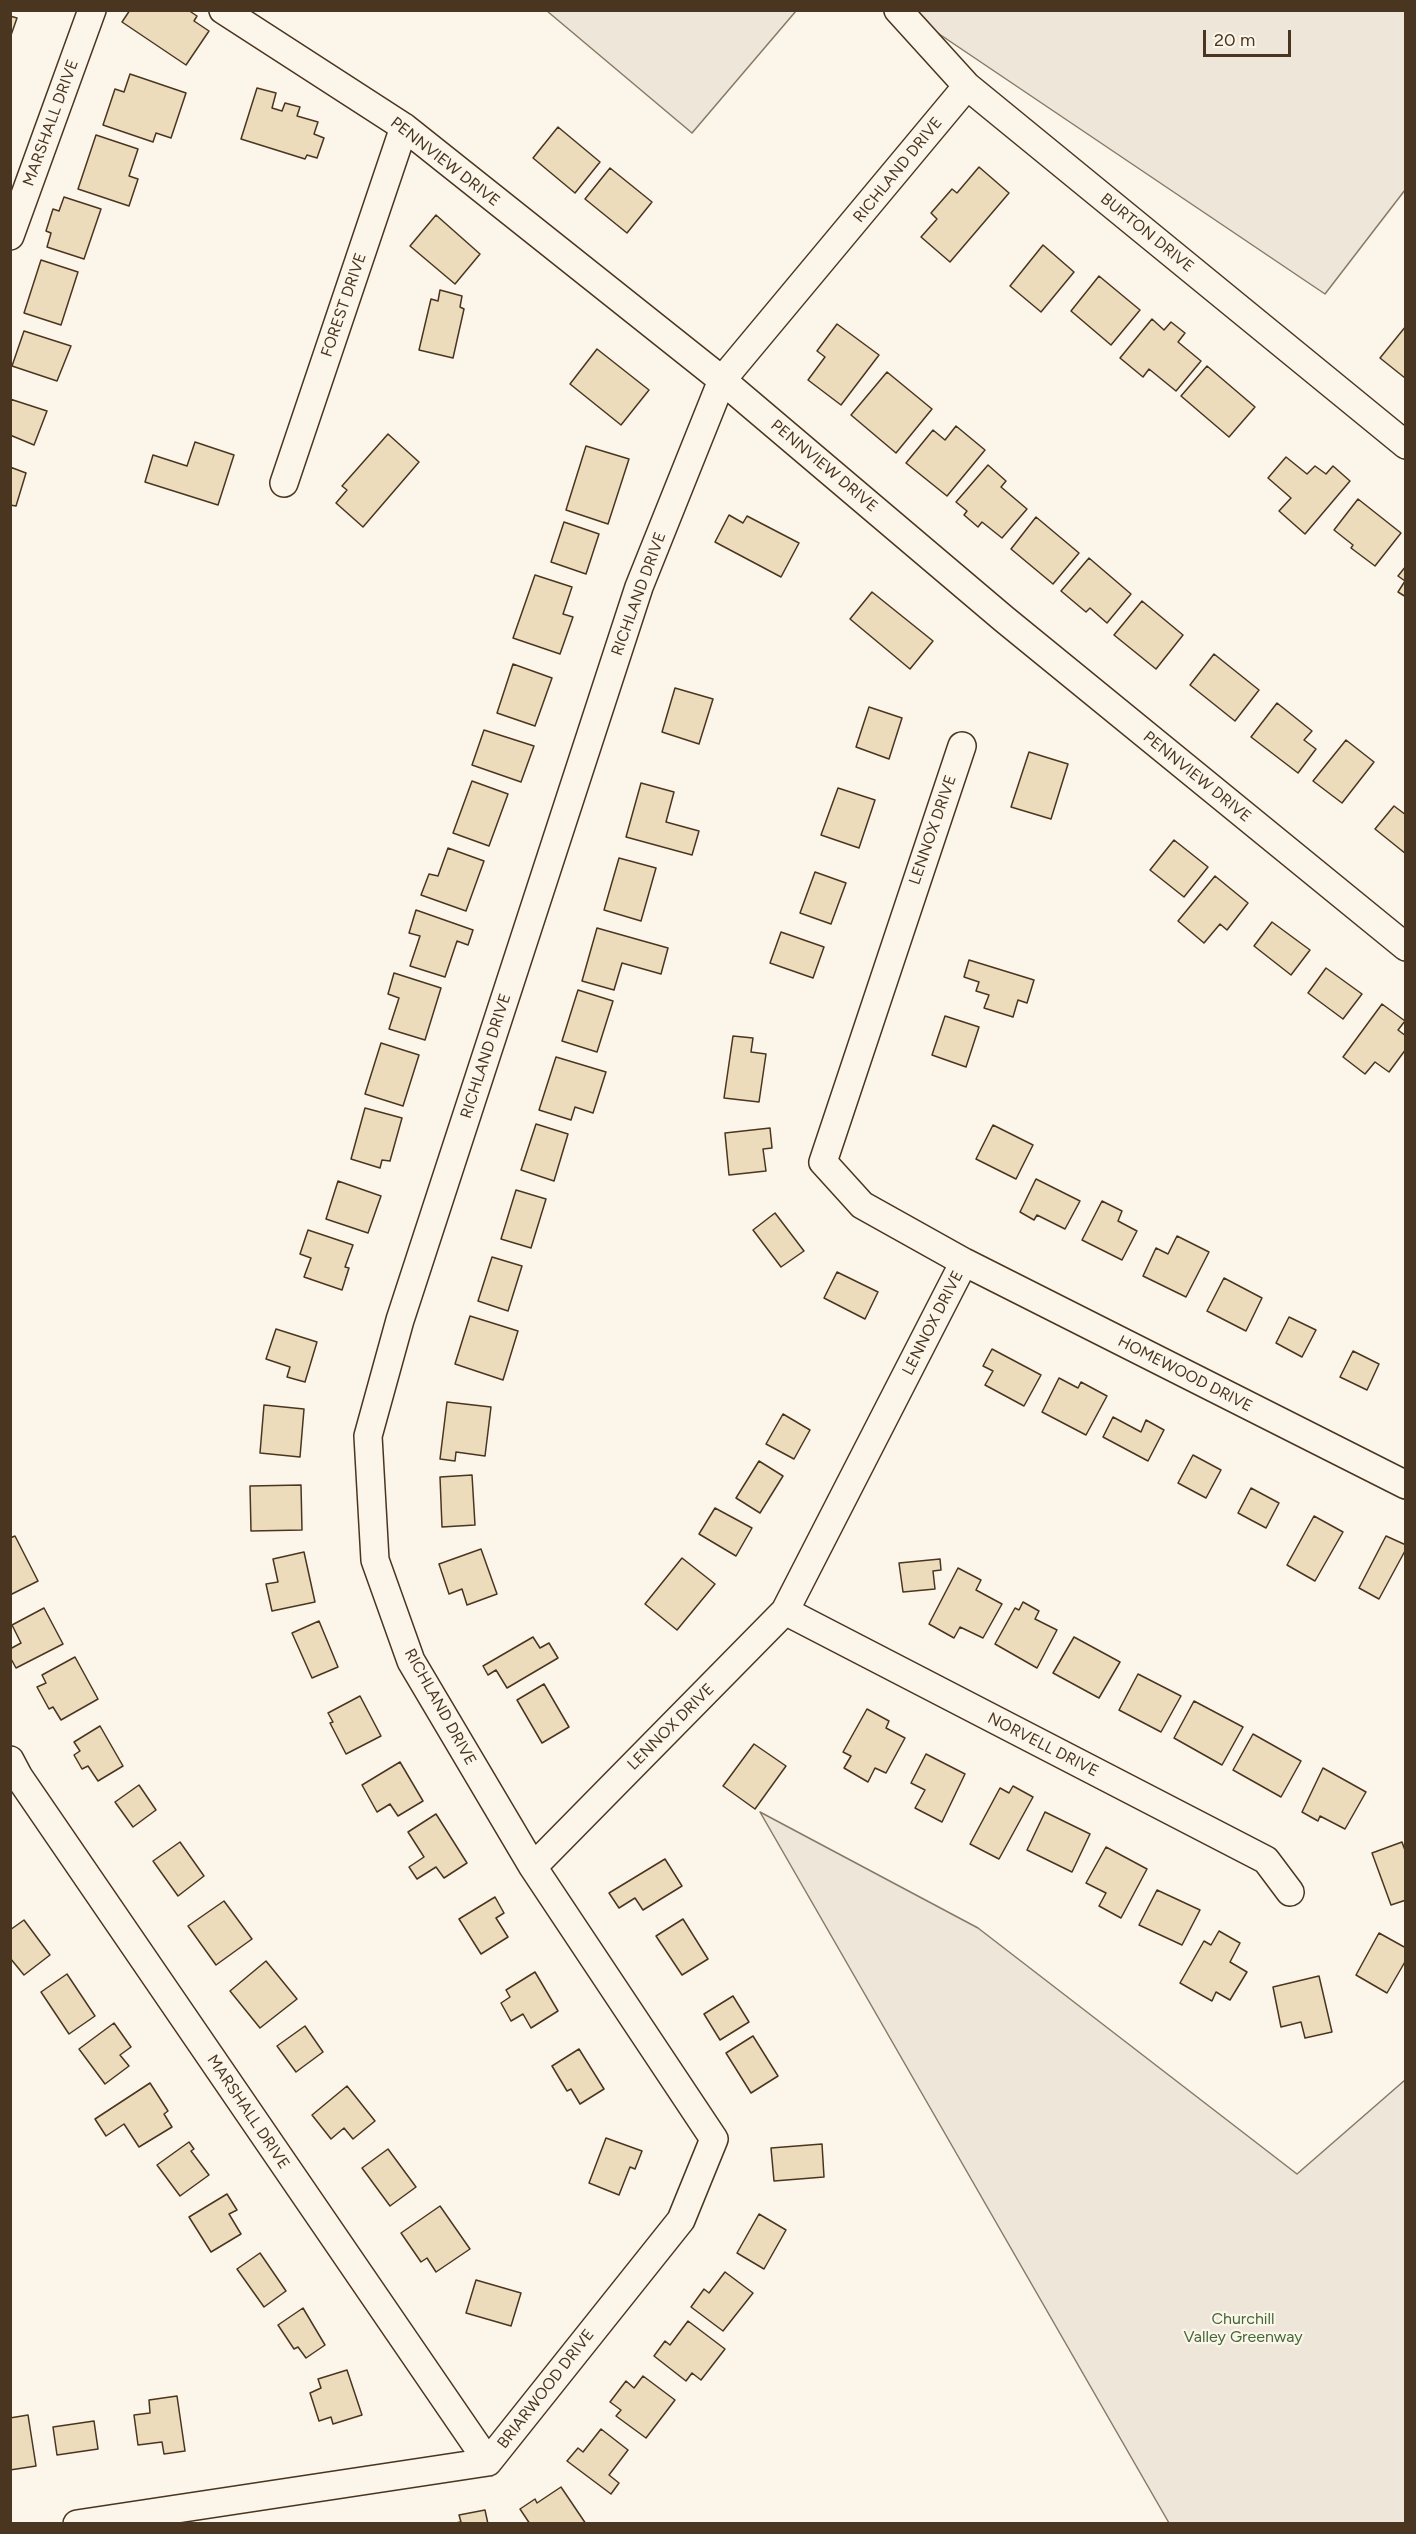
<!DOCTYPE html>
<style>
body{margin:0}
#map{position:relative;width:1416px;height:2534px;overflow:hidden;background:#fbf6e9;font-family:Figtree,sans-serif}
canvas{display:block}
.frame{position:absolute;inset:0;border:12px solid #4a3520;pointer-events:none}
.scale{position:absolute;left:1203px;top:30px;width:88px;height:27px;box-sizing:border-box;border:3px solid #4a3520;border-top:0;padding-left:8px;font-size:18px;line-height:21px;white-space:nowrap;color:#4a3520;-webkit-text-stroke:4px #fbf6e9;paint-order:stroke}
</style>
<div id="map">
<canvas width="1416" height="2534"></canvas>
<div class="frame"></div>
<div class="scale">20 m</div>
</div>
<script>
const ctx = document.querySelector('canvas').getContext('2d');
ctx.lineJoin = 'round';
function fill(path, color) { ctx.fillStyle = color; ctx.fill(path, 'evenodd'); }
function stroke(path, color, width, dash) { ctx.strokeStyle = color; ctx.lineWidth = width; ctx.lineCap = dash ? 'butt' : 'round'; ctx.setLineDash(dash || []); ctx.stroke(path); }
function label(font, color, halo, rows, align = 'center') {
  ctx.font = font + ' Figtree,sans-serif'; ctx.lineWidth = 4.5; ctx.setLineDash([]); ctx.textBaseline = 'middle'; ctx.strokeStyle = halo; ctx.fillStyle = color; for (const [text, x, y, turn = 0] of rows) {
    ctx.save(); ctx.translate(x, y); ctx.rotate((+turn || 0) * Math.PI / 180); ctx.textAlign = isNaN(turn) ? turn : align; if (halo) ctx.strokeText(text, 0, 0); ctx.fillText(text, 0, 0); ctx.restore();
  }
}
const green = new Path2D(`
 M 547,11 L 796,11 L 692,133 Z
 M 905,11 L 1405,11 L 1405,190 L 1325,294 Z
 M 760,1812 L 978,1928 L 1297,2174 L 1405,2080 L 1405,2523 L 1169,2523 Z`);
fill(green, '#ede6d9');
stroke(green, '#887966', 1.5);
const building = new Path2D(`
 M 130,10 L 188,10 L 197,16 L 194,21 L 209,31 L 186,65 L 122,22 Z
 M 10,16 L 17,18 L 10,38 Z
 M 130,74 L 186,93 L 171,138 L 156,133 L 153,142 L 103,125 L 115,89 L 124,92 Z
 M 257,88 L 276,93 L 272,108 L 282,111 L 285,103 L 300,107 L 297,116 L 318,122 L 314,134 L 324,138 L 317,158 L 307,155 L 305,159 L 241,139 Z
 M 558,127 L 600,162 L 575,193 L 533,158 Z
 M 96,135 L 138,149 L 129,176 L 138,179 L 129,206 L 78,189 Z
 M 979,167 L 1009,193 L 950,262 L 921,237 L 937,219 L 931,213 L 952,189 L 957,193 Z
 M 610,168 L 652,202 L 627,233 L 585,199 Z
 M 64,197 L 101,209 L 84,259 L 47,247 L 51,233 L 46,231 L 53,209 L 59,211 Z
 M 436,215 L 480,254 L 455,284 L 410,246 Z
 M 1043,245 L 1074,272 L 1041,312 L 1010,286 Z
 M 41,260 L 78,272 L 61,325 L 24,313 Z
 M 1099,276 L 1140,310 L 1111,345 L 1071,311 Z
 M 440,290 L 462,296 L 460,307 L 464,309 L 453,358 L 419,350 L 431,299 L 438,301 Z
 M 1152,319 L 1164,330 L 1171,322 L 1185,333 L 1178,342 L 1201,361 L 1176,391 L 1149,369 L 1143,377 L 1120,358 Z
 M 837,324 L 879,355 L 841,405 L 808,380 L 825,357 L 817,351 Z
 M 1406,326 L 1406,378 L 1405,378 L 1380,358 Z
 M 24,331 L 71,346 L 57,381 L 12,366 Z
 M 597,349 L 649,390 L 621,425 L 570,384 Z
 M 1207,366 L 1255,407 L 1229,437 L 1181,396 Z
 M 887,372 L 932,409 L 896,453 L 851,415 Z
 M 10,399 L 47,411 L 34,445 L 10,435 Z
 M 956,426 L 985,450 L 947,496 L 906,463 L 933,430 L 945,440 Z
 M 388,434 L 419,462 L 363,527 L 336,503 L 347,490 L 342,486 Z
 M 195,442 L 234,455 L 218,505 L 145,482 L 153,455 L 187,466 Z
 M 586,446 L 629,459 L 608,524 L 566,510 Z
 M 1286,457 L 1307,474 L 1315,466 L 1326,474 L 1333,466 L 1350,481 L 1305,534 L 1279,511 L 1291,498 L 1268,478 Z
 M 988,465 L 1006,481 L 1001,487 L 1027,509 L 1002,538 L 982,522 L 978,527 L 964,515 L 967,511 L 956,502 Z
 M 10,467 L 26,473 L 16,506 L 10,505 Z
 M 1358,499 L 1401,533 L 1375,566 L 1351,548 L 1353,545 L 1334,530 Z
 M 729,515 L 743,523 L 747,516 L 799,543 L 781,577 L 715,542 Z
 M 1036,517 L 1079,553 L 1053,584 L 1011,549 Z
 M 564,522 L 599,534 L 586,574 L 551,562 Z
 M 1089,558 L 1131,594 L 1107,623 L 1090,608 L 1086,612 L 1061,591 Z
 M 1406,566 L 1406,597 L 1398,592 L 1405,581 L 1398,576 Z
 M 535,575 L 572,587 L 563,614 L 573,617 L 560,654 L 513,638 Z
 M 872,592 L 933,641 L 910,669 L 850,619 Z
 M 1142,601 L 1183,635 L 1156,669 L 1114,635 Z
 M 1214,654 L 1259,690 L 1235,721 L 1190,685 Z
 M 513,664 L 552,678 L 535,726 L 497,713 Z
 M 675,688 L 713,699 L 699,744 L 662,732 Z
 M 1277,703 L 1312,731 L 1304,740 L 1316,749 L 1298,773 L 1251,737 Z
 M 869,707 L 902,718 L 889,759 L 856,747 Z
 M 484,730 L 534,746 L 521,782 L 472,765 Z
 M 1346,740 L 1374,762 L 1342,803 L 1313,781 Z
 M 1029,752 L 1068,764 L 1051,819 L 1011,807 Z
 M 472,781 L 508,794 L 489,846 L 453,833 Z
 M 641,783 L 674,792 L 666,822 L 699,831 L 692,855 L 626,837 Z
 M 838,788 L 875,800 L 859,848 L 821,835 Z
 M 1394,806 L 1406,815 L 1406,854 L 1375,829 Z
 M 1174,840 L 1208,867 L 1184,897 L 1150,870 Z
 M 448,848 L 484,861 L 466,911 L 421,895 L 429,874 L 438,876 Z
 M 619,858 L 656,868 L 641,921 L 604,910 Z
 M 815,872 L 846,883 L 831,924 L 800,913 Z
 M 1215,876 L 1248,903 L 1227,930 L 1220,924 L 1204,943 L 1178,921 Z
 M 416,910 L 473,930 L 468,945 L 457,941 L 445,977 L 410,966 L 420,936 L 409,933 Z
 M 1272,922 L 1310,950 L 1291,975 L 1254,946 Z
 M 597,928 L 668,948 L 661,974 L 622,963 L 614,990 L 582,981 Z
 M 781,932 L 824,947 L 813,978 L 770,963 Z
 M 969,960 L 1034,980 L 1027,1003 L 1018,1000 L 1013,1017 L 984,1008 L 989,995 L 976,991 L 979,982 L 964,977 Z
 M 1326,968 L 1362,994 L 1343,1019 L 1308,993 Z
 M 394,973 L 441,988 L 425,1040 L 389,1029 L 399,998 L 388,994 Z
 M 578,990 L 613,1001 L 597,1052 L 562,1041 Z
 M 1382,1004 L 1405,1021 L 1398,1030 L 1406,1036 L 1406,1049 L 1389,1072 L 1375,1062 L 1365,1074 L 1343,1057 Z
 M 945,1016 L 979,1027 L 966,1067 L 932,1055 Z
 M 733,1036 L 753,1038 L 751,1052 L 766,1054 L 759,1102 L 724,1098 Z
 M 381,1043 L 419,1055 L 403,1106 L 365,1094 Z
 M 556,1057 L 606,1072 L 593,1113 L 575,1107 L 571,1120 L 539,1110 Z
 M 365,1108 L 402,1118 L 390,1161 L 382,1160 L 380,1168 L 351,1159 Z
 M 536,1124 L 568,1134 L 554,1181 L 521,1170 Z
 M 993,1125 L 1033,1145 L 1016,1179 L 976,1159 Z
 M 770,1128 L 772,1148 L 763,1149 L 766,1171 L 729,1175 L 725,1133 Z
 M 1036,1179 L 1080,1201 L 1065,1229 L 1037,1215 L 1034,1220 L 1020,1212 Z
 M 338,1181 L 381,1196 L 368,1233 L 326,1219 Z
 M 516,1190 L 546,1199 L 531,1248 L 501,1239 Z
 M 1102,1201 L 1122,1211 L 1118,1221 L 1137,1231 L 1122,1260 L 1082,1240 Z
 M 775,1213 L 804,1251 L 781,1267 L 753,1230 Z
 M 308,1230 L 353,1245 L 345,1267 L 349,1268 L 342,1290 L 304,1277 L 311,1258 L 300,1254 Z
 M 1177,1236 L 1209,1252 L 1186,1297 L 1143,1276 L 1156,1248 L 1168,1254 Z
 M 492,1257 L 522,1266 L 508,1311 L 478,1301 Z
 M 837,1272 L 878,1292 L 865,1319 L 824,1298 Z
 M 1224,1278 L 1262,1298 L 1246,1331 L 1207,1311 Z
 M 470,1316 L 518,1331 L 503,1380 L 455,1364 Z
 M 1289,1317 L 1316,1330 L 1302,1357 L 1276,1343 Z
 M 276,1329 L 317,1342 L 305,1382 L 287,1377 L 290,1367 L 266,1359 Z
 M 992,1349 L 1041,1375 L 1024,1406 L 985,1385 L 993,1371 L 983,1366 Z
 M 1353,1351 L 1379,1364 L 1367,1390 L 1340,1377 Z
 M 1059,1378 L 1078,1388 L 1081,1382 L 1107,1396 L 1086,1435 L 1042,1412 Z
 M 447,1402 L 491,1407 L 485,1456 L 456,1452 L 455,1461 L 440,1459 Z
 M 264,1405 L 304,1409 L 300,1457 L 260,1453 Z
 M 783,1414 L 810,1430 L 794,1459 L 766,1444 Z
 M 1113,1417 L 1141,1432 L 1146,1420 L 1164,1430 L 1148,1461 L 1103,1437 Z
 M 1193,1455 L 1221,1470 L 1206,1498 L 1178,1483 Z
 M 759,1461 L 783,1476 L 760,1513 L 736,1498 Z
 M 472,1475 L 475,1525 L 442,1527 L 440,1477 Z
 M 301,1485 L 302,1530 L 251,1531 L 250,1486 Z
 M 1251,1488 L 1279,1503 L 1266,1528 L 1238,1513 Z
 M 715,1508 L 752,1528 L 736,1556 L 699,1534 Z
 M 1314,1516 L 1343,1532 L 1315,1581 L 1287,1565 Z
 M 15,1536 L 38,1581 L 10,1595 L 10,1538 Z
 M 1386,1536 L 1406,1545 L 1406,1549 L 1379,1599 L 1359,1588 Z
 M 481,1549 L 497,1594 L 467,1605 L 462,1589 L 449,1594 L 439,1564 Z
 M 304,1552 L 315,1602 L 272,1611 L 266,1584 L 278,1582 L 273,1559 Z
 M 682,1558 L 715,1584 L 677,1630 L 645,1604 Z
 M 940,1559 L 941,1570 L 933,1571 L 935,1589 L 903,1592 L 899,1563 Z
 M 958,1568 L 981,1580 L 976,1590 L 1002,1604 L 983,1638 L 960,1627 L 954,1638 L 929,1624 Z
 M 1023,1602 L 1039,1611 L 1035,1619 L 1057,1630 L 1037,1668 L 995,1644 L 1015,1608 L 1019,1610 Z
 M 44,1608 L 63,1644 L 16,1668 L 10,1657 L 10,1649 L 21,1643 L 12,1625 Z
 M 319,1621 L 338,1667 L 312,1678 L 292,1633 Z
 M 533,1637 L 540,1648 L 549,1643 L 558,1658 L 507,1688 L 496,1670 L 488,1675 L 483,1666 Z
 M 1074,1637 L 1120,1662 L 1099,1698 L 1053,1673 Z
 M 75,1657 L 98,1699 L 61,1720 L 53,1707 L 49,1709 L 37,1687 L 46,1683 L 42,1675 Z
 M 1138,1674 L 1181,1696 L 1161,1732 L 1119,1710 Z
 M 544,1684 L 569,1727 L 542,1743 L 517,1700 Z
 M 360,1696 L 381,1736 L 346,1754 L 330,1723 L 333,1722 L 328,1713 Z
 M 1194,1701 L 1243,1727 L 1222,1765 L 1174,1738 Z
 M 867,1709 L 889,1721 L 886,1728 L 905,1738 L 886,1773 L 875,1768 L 868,1782 L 844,1768 L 851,1756 L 843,1752 Z
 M 100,1726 L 123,1766 L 98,1781 L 88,1766 L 82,1769 L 74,1755 L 80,1751 L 74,1742 Z
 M 1253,1734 L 1301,1761 L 1281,1797 L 1233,1770 Z
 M 754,1744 L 786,1766 L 755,1809 L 723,1786 Z
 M 926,1754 L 965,1774 L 942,1822 L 915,1808 L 925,1790 L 911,1783 Z
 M 400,1762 L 423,1801 L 398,1816 L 390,1804 L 377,1812 L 362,1785 Z
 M 1323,1768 L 1366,1792 L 1345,1829 L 1320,1816 L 1318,1821 L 1302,1812 Z
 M 139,1785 L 156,1810 L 133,1827 L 115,1802 Z
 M 1013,1786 L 1033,1797 L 999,1859 L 970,1844 L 1000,1788 L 1009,1793 Z
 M 1045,1812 L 1090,1834 L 1072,1872 L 1027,1850 Z
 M 436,1814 L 467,1863 L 444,1878 L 436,1867 L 417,1879 L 409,1867 L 424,1857 L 408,1832 Z
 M 180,1842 L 204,1876 L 178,1896 L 153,1861 Z
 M 1402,1842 L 1406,1853 L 1406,1900 L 1391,1905 L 1372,1853 Z
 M 1106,1847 L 1147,1869 L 1121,1918 L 1099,1906 L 1106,1893 L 1086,1883 Z
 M 665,1859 L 682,1886 L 643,1910 L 635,1898 L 619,1908 L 609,1893 Z
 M 1157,1890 L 1200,1910 L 1182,1945 L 1139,1925 Z
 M 495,1897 L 504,1913 L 496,1918 L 508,1937 L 481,1954 L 459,1919 Z
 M 224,1901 L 252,1939 L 216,1965 L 188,1926 Z
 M 683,1919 L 708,1959 L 682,1975 L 656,1936 Z
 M 24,1920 L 50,1955 L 24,1975 L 10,1958 L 10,1930 Z
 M 1219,1931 L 1240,1943 L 1230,1962 L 1247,1972 L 1230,2000 L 1216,1992 L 1212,2001 L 1180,1983 L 1204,1941 L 1211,1945 Z
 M 1379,1933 L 1406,1948 L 1406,1960 L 1387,1993 L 1356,1975 Z
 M 266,1961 L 297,1999 L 260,2028 L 230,1991 Z
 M 535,1972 L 558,2011 L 531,2028 L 523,2014 L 511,2021 L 501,2003 L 510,1997 L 506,1990 Z
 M 67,1974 L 95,2016 L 69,2034 L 41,1992 Z
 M 1319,1976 L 1332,2032 L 1305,2038 L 1301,2022 L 1281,2027 L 1273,1987 Z
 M 733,1996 L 749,2022 L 720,2040 L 704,2014 Z
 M 114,2023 L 131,2047 L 120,2055 L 129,2066 L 105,2084 L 79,2049 Z
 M 305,2026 L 323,2052 L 296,2072 L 277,2046 Z
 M 753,2036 L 778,2076 L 751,2093 L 726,2053 Z
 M 579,2049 L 604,2089 L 580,2104 L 571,2089 L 567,2091 L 552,2066 Z
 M 150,2083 L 168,2111 L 164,2114 L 172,2127 L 139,2147 L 124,2124 L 106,2136 L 95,2119 Z
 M 347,2086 L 375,2121 L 353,2139 L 344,2128 L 331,2139 L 312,2115 Z
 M 606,2138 L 642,2151 L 635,2169 L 630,2167 L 619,2195 L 589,2183 Z
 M 189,2142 L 194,2149 L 191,2151 L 209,2175 L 180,2196 L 157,2165 Z
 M 822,2144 L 824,2177 L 774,2181 L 771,2148 Z
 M 388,2149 L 416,2187 L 390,2206 L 362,2168 Z
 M 227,2194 L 237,2210 L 229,2214 L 241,2234 L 211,2252 L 189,2217 Z
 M 440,2206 L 470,2249 L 436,2272 L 427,2258 L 421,2262 L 401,2233 Z
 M 759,2214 L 786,2230 L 764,2269 L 737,2253 Z
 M 260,2253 L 286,2291 L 264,2307 L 237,2269 Z
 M 725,2272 L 753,2293 L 723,2331 L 691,2307 L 704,2289 L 709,2293 Z
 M 476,2280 L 521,2293 L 511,2326 L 466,2313 Z
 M 303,2308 L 325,2345 L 306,2358 L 298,2347 L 294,2349 L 278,2325 Z
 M 688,2321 L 725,2349 L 701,2380 L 692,2373 L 686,2381 L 654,2356 L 665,2341 L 670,2345 Z
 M 347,2370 L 362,2415 L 333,2424 L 331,2417 L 319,2421 L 310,2393 L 321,2388 L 318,2379 Z
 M 643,2376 L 675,2400 L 646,2438 L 616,2416 L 621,2410 L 610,2402 L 626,2381 L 634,2388 Z
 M 177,2396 L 185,2451 L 164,2454 L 162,2442 L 138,2445 L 134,2415 L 150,2413 L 149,2400 Z
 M 28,2415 L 36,2466 L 10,2470 L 10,2418 Z
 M 94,2421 L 98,2449 L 57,2455 L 53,2427 Z
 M 601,2429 L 628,2450 L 609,2475 L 619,2483 L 611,2494 L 567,2461 L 578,2448 L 583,2452 Z
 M 561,2487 L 586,2524 L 530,2524 L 520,2509 L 535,2499 L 537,2503 Z
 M 485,2510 L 488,2524 L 449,2524 L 461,2522 L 459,2515 Z`);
fill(building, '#ecdcbc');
stroke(building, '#4a3520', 1.5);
const minor = new Path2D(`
 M 223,10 L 404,127 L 722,380 L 1004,619 L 1406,947
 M 898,10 L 967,86 L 1406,445
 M 10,236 L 92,10
 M 284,483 L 404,127
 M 962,746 L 823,1162 L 862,1205 L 964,1262 L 1406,1485
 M 785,1611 L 1266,1860 L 1290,1892
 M 10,1760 L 19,1777 L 488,2462
 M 533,1867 L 785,1611 L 964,1262
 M 77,2524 L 488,2462 L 681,2220 L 714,2139 L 533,1867 L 411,1661 L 375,1560 L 368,1436 L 400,1320 L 639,587 L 722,380 L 967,86`);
stroke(minor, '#4a3520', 30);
stroke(minor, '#fbf6e9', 27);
label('16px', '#4a3520', '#fbf6e9', [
 ["MARSHALL DRIVE",51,123,-70],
 ["PENNVIEW DRIVE",445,162,38],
 ["RICHLAND DRIVE",898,170,-51],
 ["BURTON DRIVE",1147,233,39],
 ["FOREST DRIVE",344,305,-71],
 ["PENNVIEW DRIVE",824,466,40],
 ["RICHLAND DRIVE",639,594,-70],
 ["PENNVIEW DRIVE",1197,777,39],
 ["LENNOX DRIVE",933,830,-71],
 ["RICHLAND DRIVE",486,1056,-72],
 ["LENNOX DRIVE",933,1323,-63],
 ["HOMEWOOD DRIVE",1185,1374,27],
 ["RICHLAND DRIVE",440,1707,61],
 ["LENNOX DRIVE",671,1727,-45],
 ["NORVELL DRIVE",1043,1745,27],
 ["MARSHALL DRIVE",248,2112,56],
 ["BRIARWOOD DRIVE",546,2389,-52]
]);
label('16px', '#436837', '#fbf6e9', [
 ["Churchill",1243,2319],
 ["Valley Greenway",1243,2337]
]);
</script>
